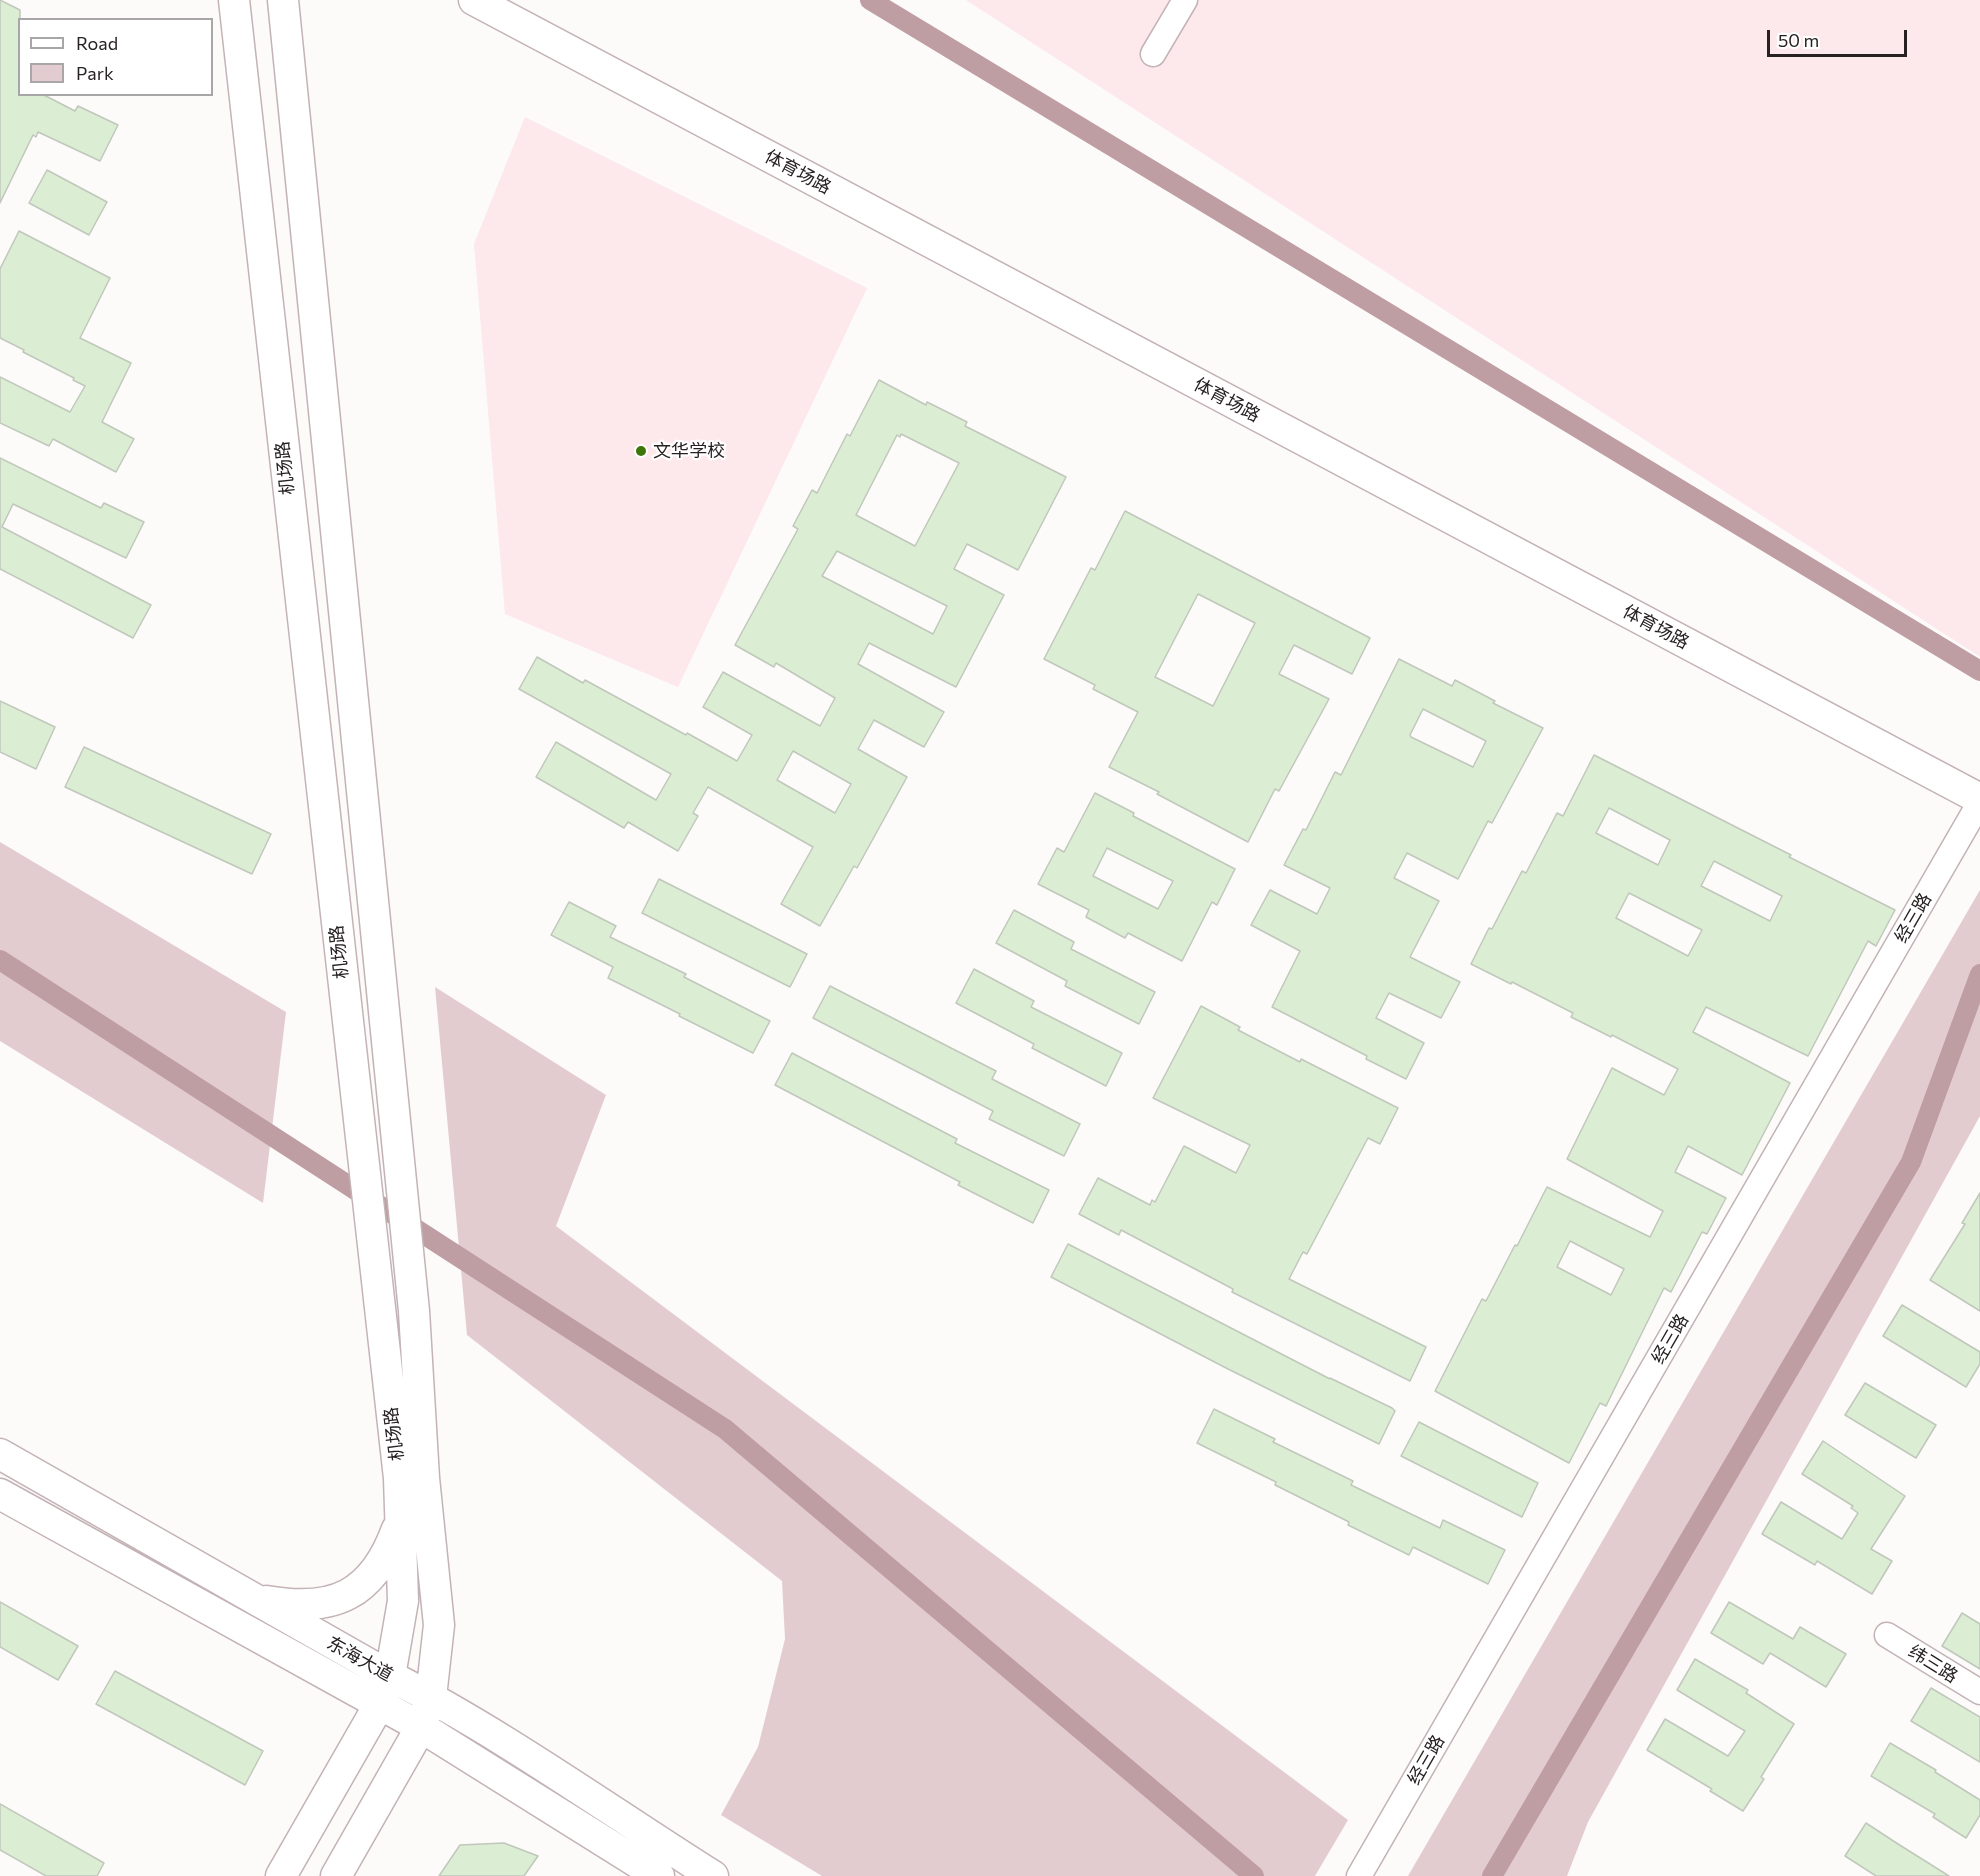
<!DOCTYPE html>
<meta charset="utf-8">
<style>
body{margin:0}
#map{position:relative;width:1980px;height:1876px;overflow:hidden;background:#fdfafa;font-family:Commissioner,sans-serif}
canvas{display:block}
.legend{position:absolute;left:18px;top:18px;width:195px;height:78px;box-sizing:border-box;background:#fff;border:2px solid #a9a6a7;margin:0;padding:8px 10px;list-style:none;font-size:18px;color:#272122}
.legend li{display:flex;align-items:center;gap:12px;height:30px}
.legend b{width:30px;border:2px solid #a9a6a7}
.scale{position:absolute;left:1767px;top:30px;width:140px;height:27px;box-sizing:border-box;border:3px solid #272122;border-top:0;padding-left:8px;font-size:18px;line-height:21px;white-space:nowrap;color:#272122;-webkit-text-stroke:4px #fff;paint-order:stroke}
</style>
<div id="map">
<canvas width="1980" height="1876"></canvas>
<ul class="legend">
<li><b style="height:8px;background:#fff"></b>Road</li>
<li><b style="height:16px;background:#e3ccd0"></b>Park</li>
</ul>
<div class="scale">50 m</div>
</div>
<script>
const ctx = document.querySelector('canvas').getContext('2d');
ctx.lineJoin = 'round';
function fill(path, color) { ctx.fillStyle = color; ctx.fill(path, 'evenodd'); }
function stroke(path, color, width, dash) { ctx.strokeStyle = color; ctx.lineWidth = width; ctx.lineCap = dash ? 'butt' : 'round'; ctx.setLineDash(dash || []); ctx.stroke(path); }
function label(font, color, halo, rows, align = 'center') {
  ctx.font = font + ' Commissioner,"Noto Sans SC",sans-serif'; ctx.lineWidth = 4.5; ctx.setLineDash([]); ctx.textBaseline = 'middle'; ctx.strokeStyle = halo; ctx.fillStyle = color; for (const [text, x, y, turn = 0] of rows) {
    ctx.save(); ctx.translate(x, y); ctx.rotate((+turn || 0) * Math.PI / 180); ctx.textAlign = isNaN(turn) ? turn : align; if (halo) ctx.strokeText(text, 0, 0); ctx.fillText(text, 0, 0); ctx.restore();
  }
}
fill(new Path2D(`
 M 966,0 L 1980,0 L 1980,657 Z
 M 525,117 L 867,288 L 678,687 L 505,614 L 474,244 Z`), '#fde8ec');
fill(new Path2D(`
 M 0,842 L 286,1012 L 263,1203 L 0,1041 Z
 M 1980,890 L 1980,1116 L 1588,1822 L 1567,1876 L 1408,1876 Z
 M 435,987 L 606,1095 L 556,1226 L 1348,1820 L 1315,1876 L 822,1876 L 721,1815 L 758,1747 L 785,1639 L 782,1581 L 467,1335 Z`), '#e3ccd0');
stroke(new Path2D(`
 M 870,0 L 1980,671
 M 0,960 L 725,1429 L 1254,1876
 M 1492,1876 L 1911,1162 L 1980,974`), '#be9da3', 20);
const building = new Path2D(`
 M 0,0 L 20,10 L 20,94 L 42,94 L 75,111 L 78,106 L 118,125 L 100,161 L 38,132 L 36,137 L 33,135 L 0,203 Z
 M 47,170 L 107,202 L 89,235 L 29,203 Z
 M 19,231 L 110,278 L 80,338 L 131,363 L 102,422 L 134,439 L 116,472 L 53,439 L 49,446 L 0,423 L 0,377 L 70,412 L 85,386 L 73,380 L 74,378 L 23,352 L 24,350 L 0,338 L 0,269 Z
 M 879,380 L 926,405 L 927,402 L 967,422 L 965,426 L 1066,477 L 1018,570 L 967,544 L 954,569 L 1004,595 L 956,687 L 869,643 L 858,664 L 944,712 L 924,747 L 874,720 L 858,749 L 907,777 L 857,868 L 854,866 L 820,926 L 781,904 L 813,847 L 708,787 L 693,813 L 698,816 L 678,851 L 628,822 L 624,828 L 536,777 L 556,742 L 656,800 L 671,774 L 519,689 L 537,657 L 583,683 L 585,680 L 686,735 L 687,733 L 737,761 L 752,735 L 703,707 L 723,672 L 820,726 L 835,698 L 776,663 L 774,667 L 735,645 L 798,529 L 793,526 L 812,490 L 817,493 L 847,434 L 850,436 ZM 901,434 L 959,463 L 915,546 L 856,515 L 897,435 L 900,437 ZM 837,551 L 947,606 L 933,634 L 822,576 ZM 793,751 L 851,784 L 835,813 L 777,780 Z
 M 0,458 L 101,508 L 104,503 L 144,522 L 126,558 L 13,504 L 2,527 L 151,605 L 133,638 L 0,569 Z
 M 1125,511 L 1370,638 L 1352,674 L 1294,645 L 1279,674 L 1329,699 L 1279,791 L 1275,789 L 1248,842 L 1157,794 L 1159,792 L 1109,767 L 1138,712 L 1093,689 L 1095,685 L 1044,659 L 1091,568 L 1095,570 ZM 1198,594 L 1255,623 L 1213,706 L 1155,677 Z
 M 1399,659 L 1452,686 L 1455,680 L 1495,701 L 1493,703 L 1543,728 L 1492,823 L 1488,821 L 1458,879 L 1407,853 L 1394,878 L 1439,901 L 1410,957 L 1460,982 L 1441,1018 L 1389,993 L 1376,1018 L 1424,1043 L 1406,1079 L 1366,1059 L 1367,1056 L 1272,1007 L 1300,951 L 1251,925 L 1270,890 L 1317,914 L 1330,888 L 1284,865 L 1303,829 L 1306,830 L 1335,772 L 1341,775 ZM 1423,709 L 1486,741 L 1473,767 L 1411,737 L 1410,735 Z
 M 0,701 L 55,727 L 36,769 L 0,752 Z
 M 84,747 L 271,834 L 252,874 L 65,787 Z
 M 1594,755 L 1791,855 L 1789,857 L 1895,910 L 1876,946 L 1868,941 L 1808,1056 L 1706,1007 L 1693,1032 L 1790,1083 L 1742,1175 L 1688,1146 L 1675,1172 L 1726,1198 L 1707,1234 L 1702,1232 L 1671,1292 L 1664,1288 L 1606,1406 L 1600,1403 L 1569,1463 L 1435,1391 L 1482,1299 L 1486,1301 L 1515,1245 L 1517,1246 L 1547,1187 L 1650,1237 L 1663,1211 L 1567,1159 L 1612,1068 L 1664,1095 L 1678,1069 L 1612,1035 L 1611,1037 L 1571,1017 L 1573,1013 L 1512,982 L 1511,984 L 1471,964 L 1489,928 L 1492,929 L 1522,871 L 1526,873 L 1557,813 L 1563,816 ZM 1609,808 L 1670,840 L 1658,865 L 1596,833 ZM 1714,861 L 1782,896 L 1770,921 L 1701,886 ZM 1629,893 L 1702,930 L 1688,956 L 1616,918 ZM 1570,1241 L 1624,1269 L 1611,1295 L 1557,1267 Z
 M 1095,793 L 1134,813 L 1133,816 L 1235,869 L 1217,905 L 1212,902 L 1182,961 L 1128,933 L 1125,938 L 1086,917 L 1089,910 L 1038,884 L 1057,848 L 1064,852 ZM 1107,848 L 1173,881 L 1158,909 L 1093,876 Z
 M 659,879 L 807,954 L 790,987 L 642,913 Z
 M 569,902 L 616,926 L 610,937 L 686,974 L 684,977 L 770,1021 L 753,1053 L 679,1016 L 680,1014 L 608,978 L 613,967 L 551,935 Z
 M 1014,910 L 1074,942 L 1071,949 L 1155,992 L 1139,1024 L 1065,986 L 1067,981 L 996,943 Z
 M 974,969 L 1034,1001 L 1031,1007 L 1122,1053 L 1106,1086 L 1032,1048 L 1034,1044 L 956,1003 Z
 M 830,986 L 996,1071 L 992,1079 L 1080,1124 L 1064,1156 L 989,1119 L 993,1111 L 813,1018 Z
 M 1201,1006 L 1240,1027 L 1238,1030 L 1300,1062 L 1301,1059 L 1398,1108 L 1380,1144 L 1368,1138 L 1307,1254 L 1303,1252 L 1289,1279 L 1426,1347 L 1410,1381 L 1232,1292 L 1233,1289 L 1121,1230 L 1119,1235 L 1079,1214 L 1098,1178 L 1150,1205 L 1152,1200 L 1155,1202 L 1184,1146 L 1236,1173 L 1250,1145 L 1153,1098 Z
 M 792,1053 L 957,1139 L 955,1143 L 1049,1190 L 1033,1223 L 958,1185 L 960,1182 L 775,1085 Z
 M 1980,1193 L 1980,1311 L 1930,1280 L 1965,1224 L 1962,1223 Z
 M 1068,1244 L 1330,1379 L 1330,1378 L 1392,1408 L 1395,1411 L 1379,1444 L 1228,1369 L 1051,1277 Z
 M 1902,1305 L 1980,1352 L 1980,1364 L 1966,1387 L 1883,1336 Z
 M 1865,1383 L 1936,1425 L 1916,1458 L 1845,1415 Z
 M 1214,1409 L 1275,1439 L 1273,1442 L 1353,1481 L 1351,1485 L 1440,1528 L 1443,1520 L 1505,1550 L 1488,1584 L 1413,1547 L 1409,1555 L 1348,1525 L 1349,1522 L 1275,1485 L 1276,1482 L 1197,1443 Z
 M 1419,1422 L 1538,1483 L 1522,1517 L 1401,1456 Z
 M 1823,1441 L 1905,1496 L 1871,1549 L 1892,1561 L 1872,1594 L 1817,1561 L 1815,1565 L 1762,1534 L 1781,1502 L 1842,1539 L 1858,1513 L 1851,1508 L 1853,1506 L 1802,1474 Z
 M 0,1602 L 78,1646 L 58,1680 L 0,1647 Z
 M 1729,1602 L 1793,1639 L 1800,1627 L 1846,1654 L 1826,1687 L 1770,1653 L 1763,1664 L 1711,1633 Z
 M 1962,1613 L 1980,1624 L 1980,1669 L 1942,1646 Z
 M 1695,1659 L 1748,1690 L 1746,1693 L 1794,1724 L 1761,1777 L 1764,1779 L 1743,1811 L 1710,1791 L 1712,1789 L 1647,1750 L 1665,1719 L 1728,1756 L 1745,1731 L 1677,1690 Z
 M 115,1671 L 263,1751 L 245,1785 L 96,1704 Z
 M 1931,1688 L 1980,1717 L 1980,1762 L 1911,1721 Z
 M 1890,1743 L 1936,1770 L 1935,1772 L 1980,1800 L 1980,1815 L 1966,1838 L 1933,1817 L 1935,1814 L 1871,1776 Z
 M 0,1804 L 104,1863 L 97,1876 L 46,1876 L 0,1850 Z
 M 1866,1823 L 1898,1844 L 1949,1876 L 1876,1876 L 1845,1856 Z
 M 504,1843 L 538,1856 L 524,1876 L 439,1876 L 460,1845 Z`);
fill(building, '#dbedd2');
stroke(building, '#c0c8bc', 1.5);
const minor = new Path2D(`
 M 1153,54 L 1185,0
 M 1887,1635 L 1980,1692
 M 1359,1876 L 1980,802`);
const major = new Path2D(`
 M 234,0 L 399,1478 L 403,1601 L 390,1676 L 379,1705 L 281,1876
 M 283,0 L 414,1311 L 424,1478 L 439,1625 L 431,1697 L 421,1727 L 336,1876
 M 474,0 L 1980,799
 M 0,1454 L 390,1676 C 503,1734 607,1809 713,1876
 M 0,1494 L 421,1727 L 659,1876
 M 266,1601 C 334,1613 373,1595 397,1529`);
stroke(minor, '#c3b3b6', 27);
stroke(major, '#c3b3b6', 33);
stroke(minor, '#fff', 24);
stroke(major, '#fff', 30);
for (const [x, y, r, color] of [
 [641,451,6,"#3c7608"]
]) { const dot = new Path2D(); dot.arc(x, y, r, 0, 2 * Math.PI); ctx.fillStyle = color; ctx.fill(dot); stroke(dot, '#fff', 2); }
label('18px', '#272122', '#fff', [
 ["体育场路",798,172,28],
 ["体育场路",1227,400,28],
 ["机场路",285,468,-96],
 ["体育场路",1656,627,28],
 ["经三路",1913,918,-60],
 ["机场路",339,952,-96],
 ["经三路",1670,1339,-60],
 ["机场路",394,1434,-97],
 ["东海大道",360,1659,29],
 ["纬三路",1933,1664,32],
 ["经三路",1426,1760,-60]
]);
label('18px', '#272122', '#fff', [
 ["文华学校",653,451]
], 'left');
</script>
